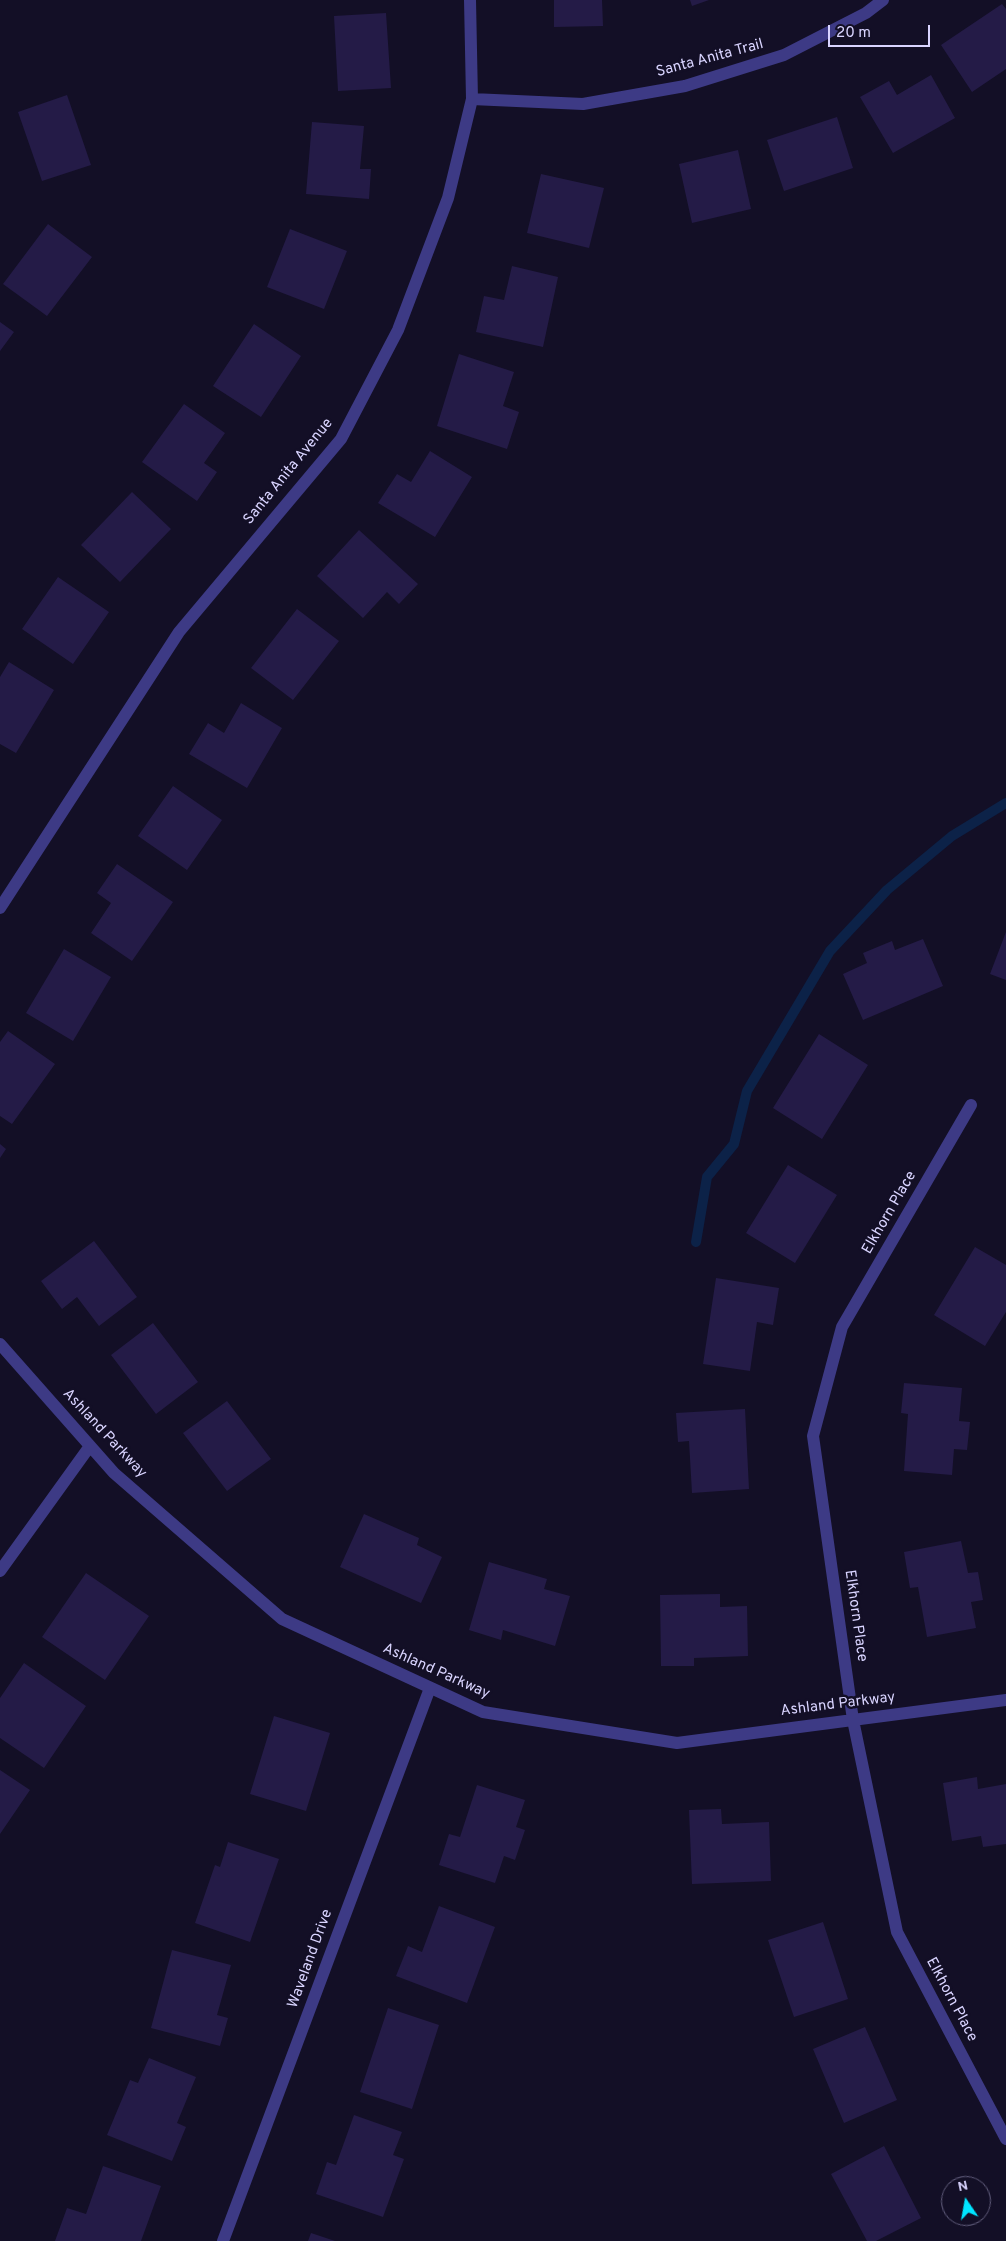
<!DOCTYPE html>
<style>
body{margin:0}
#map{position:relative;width:1006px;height:2241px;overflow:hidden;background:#130f26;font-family:Overpass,sans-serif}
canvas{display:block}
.north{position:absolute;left:941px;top:2176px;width:50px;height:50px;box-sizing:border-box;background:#130f26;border:1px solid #625e7d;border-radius:50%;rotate:348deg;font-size:14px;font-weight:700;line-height:20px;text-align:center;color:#d9d4ff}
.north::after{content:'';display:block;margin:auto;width:18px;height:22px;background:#00e5ff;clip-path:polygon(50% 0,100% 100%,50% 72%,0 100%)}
.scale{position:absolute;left:828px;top:25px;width:102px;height:22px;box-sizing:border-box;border:2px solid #d9d4ff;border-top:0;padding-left:6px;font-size:15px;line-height:18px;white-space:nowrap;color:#d9d4ff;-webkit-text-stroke:4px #130f26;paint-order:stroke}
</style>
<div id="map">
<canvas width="1006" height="2241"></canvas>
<div class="north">N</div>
<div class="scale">20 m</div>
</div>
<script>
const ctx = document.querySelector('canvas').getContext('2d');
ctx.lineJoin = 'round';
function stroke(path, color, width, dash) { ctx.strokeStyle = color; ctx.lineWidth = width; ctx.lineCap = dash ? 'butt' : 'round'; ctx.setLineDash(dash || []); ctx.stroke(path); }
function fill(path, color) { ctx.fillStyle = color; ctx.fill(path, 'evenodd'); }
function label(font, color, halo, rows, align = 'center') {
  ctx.font = font + ' Overpass,sans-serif'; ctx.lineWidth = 5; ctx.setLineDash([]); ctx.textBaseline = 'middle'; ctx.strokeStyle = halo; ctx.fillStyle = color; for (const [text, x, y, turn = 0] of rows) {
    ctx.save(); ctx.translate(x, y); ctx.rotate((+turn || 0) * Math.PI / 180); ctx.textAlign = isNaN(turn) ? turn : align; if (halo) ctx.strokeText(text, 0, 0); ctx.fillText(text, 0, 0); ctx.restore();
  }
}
stroke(new Path2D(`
 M 696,1242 L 707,1177 L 734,1144 L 747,1091 L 830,951 L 887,890 L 952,836 L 1006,803`), '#0c2248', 10);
fill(new Path2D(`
 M 554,0 L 602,0 L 603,26 L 554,27 Z
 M 690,0 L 709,0 L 692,6 Z
 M 1002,4 L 1006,9 L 1006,69 L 972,92 L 941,45 Z
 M 386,13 L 391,88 L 338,91 L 334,16 Z
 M 931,75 L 955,118 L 893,153 L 860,97 L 889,81 L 897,95 Z
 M 67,95 L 91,165 L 42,181 L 18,112 Z
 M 837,117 L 853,168 L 784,191 L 767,140 Z
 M 312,122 L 364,126 L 360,169 L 371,169 L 369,199 L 306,194 Z
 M 738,150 L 751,209 L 692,223 L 679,164 Z
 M 541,174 L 604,188 L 589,248 L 527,233 Z
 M 48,224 L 92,257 L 47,316 L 3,284 Z
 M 290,229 L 347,251 L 324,309 L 267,287 Z
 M 512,266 L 558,277 L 543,347 L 476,332 L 484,296 L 504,300 Z
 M 0,322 L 14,332 L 0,351 Z
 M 254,324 L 301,356 L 261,417 L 213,386 Z
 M 459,354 L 514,372 L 503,406 L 519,412 L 507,449 L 437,426 Z
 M 184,404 L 225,433 L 204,463 L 217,472 L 197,501 L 142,462 Z
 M 430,451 L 472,477 L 435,537 L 378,503 L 397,474 L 411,482 Z
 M 132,492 L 171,529 L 120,582 L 81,545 Z
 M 359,530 L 418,584 L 399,604 L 387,592 L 363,618 L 317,576 Z
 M 58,577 L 109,612 L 73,664 L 22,629 Z
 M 297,609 L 339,641 L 293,700 L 251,668 Z
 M 9,662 L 54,690 L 16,753 L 0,744 L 0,677 Z
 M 241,703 L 282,728 L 247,788 L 189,754 L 208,723 L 224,733 Z
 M 173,786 L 222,820 L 187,870 L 138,836 Z
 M 117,864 L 173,902 L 132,961 L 91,933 L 111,903 L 97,893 Z
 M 1006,932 L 1006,980 L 990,974 Z
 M 923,939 L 943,986 L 863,1020 L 843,974 L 867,963 L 863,953 L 892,941 L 895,950 Z
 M 64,949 L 111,977 L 73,1041 L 26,1013 Z
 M 8,1031 L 55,1064 L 12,1124 L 0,1116 L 0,1042 Z
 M 819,1034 L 868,1065 L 822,1139 L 773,1108 Z
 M 0,1144 L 6,1149 L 0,1158 Z
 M 788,1165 L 837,1195 L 795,1263 L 746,1233 Z
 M 94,1241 L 137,1297 L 99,1326 L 77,1297 L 62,1309 L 41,1281 Z
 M 975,1247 L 1006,1265 L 1006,1312 L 985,1346 L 934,1315 Z
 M 716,1278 L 779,1288 L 773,1325 L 757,1322 L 750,1371 L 703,1364 Z
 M 153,1323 L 198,1382 L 156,1414 L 111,1355 Z
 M 904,1383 L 962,1388 L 959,1421 L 970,1422 L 967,1450 L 954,1449 L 952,1475 L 904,1471 L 908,1414 L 901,1413 Z
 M 227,1401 L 271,1459 L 227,1491 L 183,1433 Z
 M 745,1409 L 749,1489 L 692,1493 L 689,1441 L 678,1442 L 676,1413 Z
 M 364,1514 L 419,1538 L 417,1545 L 442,1557 L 421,1603 L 340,1567 Z
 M 961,1541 L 968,1573 L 978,1572 L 983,1600 L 971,1602 L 976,1628 L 927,1637 L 918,1587 L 910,1588 L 904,1552 Z
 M 489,1562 L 547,1579 L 544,1589 L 570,1596 L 555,1646 L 503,1630 L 501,1640 L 469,1630 Z
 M 86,1573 L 149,1616 L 105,1680 L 42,1637 Z
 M 720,1594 L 720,1607 L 747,1606 L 748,1656 L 694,1658 L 694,1666 L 661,1666 L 660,1595 Z
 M 24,1663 L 86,1706 L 44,1768 L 0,1738 L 0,1698 Z
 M 274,1716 L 330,1733 L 306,1811 L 250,1794 Z
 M 0,1770 L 30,1790 L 0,1834 Z
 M 977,1777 L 978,1789 L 1006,1784 L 1006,1844 L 983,1847 L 981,1836 L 952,1841 L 943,1783 Z
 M 477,1785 L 525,1800 L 516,1827 L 525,1830 L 515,1860 L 504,1856 L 495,1883 L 439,1865 L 449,1834 L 460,1837 Z
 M 721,1809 L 722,1824 L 769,1822 L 771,1881 L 692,1884 L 689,1810 Z
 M 228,1842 L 279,1859 L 250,1942 L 195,1923 L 215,1865 L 220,1867 Z
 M 439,1906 L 495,1927 L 467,2003 L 396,1976 L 408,1946 L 422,1952 Z
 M 823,1922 L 848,1999 L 794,2017 L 768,1940 Z
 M 172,1950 L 231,1965 L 217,2015 L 228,2018 L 220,2046 L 151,2028 Z
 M 388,2008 L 439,2025 L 412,2109 L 360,2092 Z
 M 865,2027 L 897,2100 L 844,2123 L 813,2049 Z
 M 149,2058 L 196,2077 L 177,2123 L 186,2127 L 172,2161 L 107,2135 L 130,2080 L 138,2083 Z
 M 354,2115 L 402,2132 L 393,2155 L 404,2159 L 383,2217 L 316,2194 L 327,2162 L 336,2165 Z
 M 884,2146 L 921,2218 L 876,2241 L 867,2241 L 831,2174 Z
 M 103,2166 L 161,2186 L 141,2241 L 55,2241 L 67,2208 L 86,2214 Z
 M 311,2233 L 335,2241 L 308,2241 Z`), '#241b47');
stroke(new Path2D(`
 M 472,99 L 583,104 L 685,86 L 784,55 L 866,13 L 883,0
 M 0,908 L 179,632 L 341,439 L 398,330 L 448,198 L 472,99 L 470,0
 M 971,1105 L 842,1327 L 813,1436 L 853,1720 L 897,1932 L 1006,2139
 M 0,1344 L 114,1473 L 282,1619 L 483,1712 L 677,1743 L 1006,1700
 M 0,1571 L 90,1446
 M 223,2241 L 430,1688`), '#3d3a85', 12);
label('15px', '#d9d4ff', '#130f26', [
 ["Santa Anita Trail",710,59,-15],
 ["Santa Anita Avenue",289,472,-51],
 ["Elkhorn Place",890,1213,-60],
 ["Ashland Parkway",104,1434,47],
 ["Elkhorn Place",855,1616,82],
 ["Ashland Parkway",436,1672,24],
 ["Ashland Parkway",838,1705,-7],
 ["Waveland Drive",311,1959,-70],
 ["Elkhorn Place",951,2000,62]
]);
</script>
